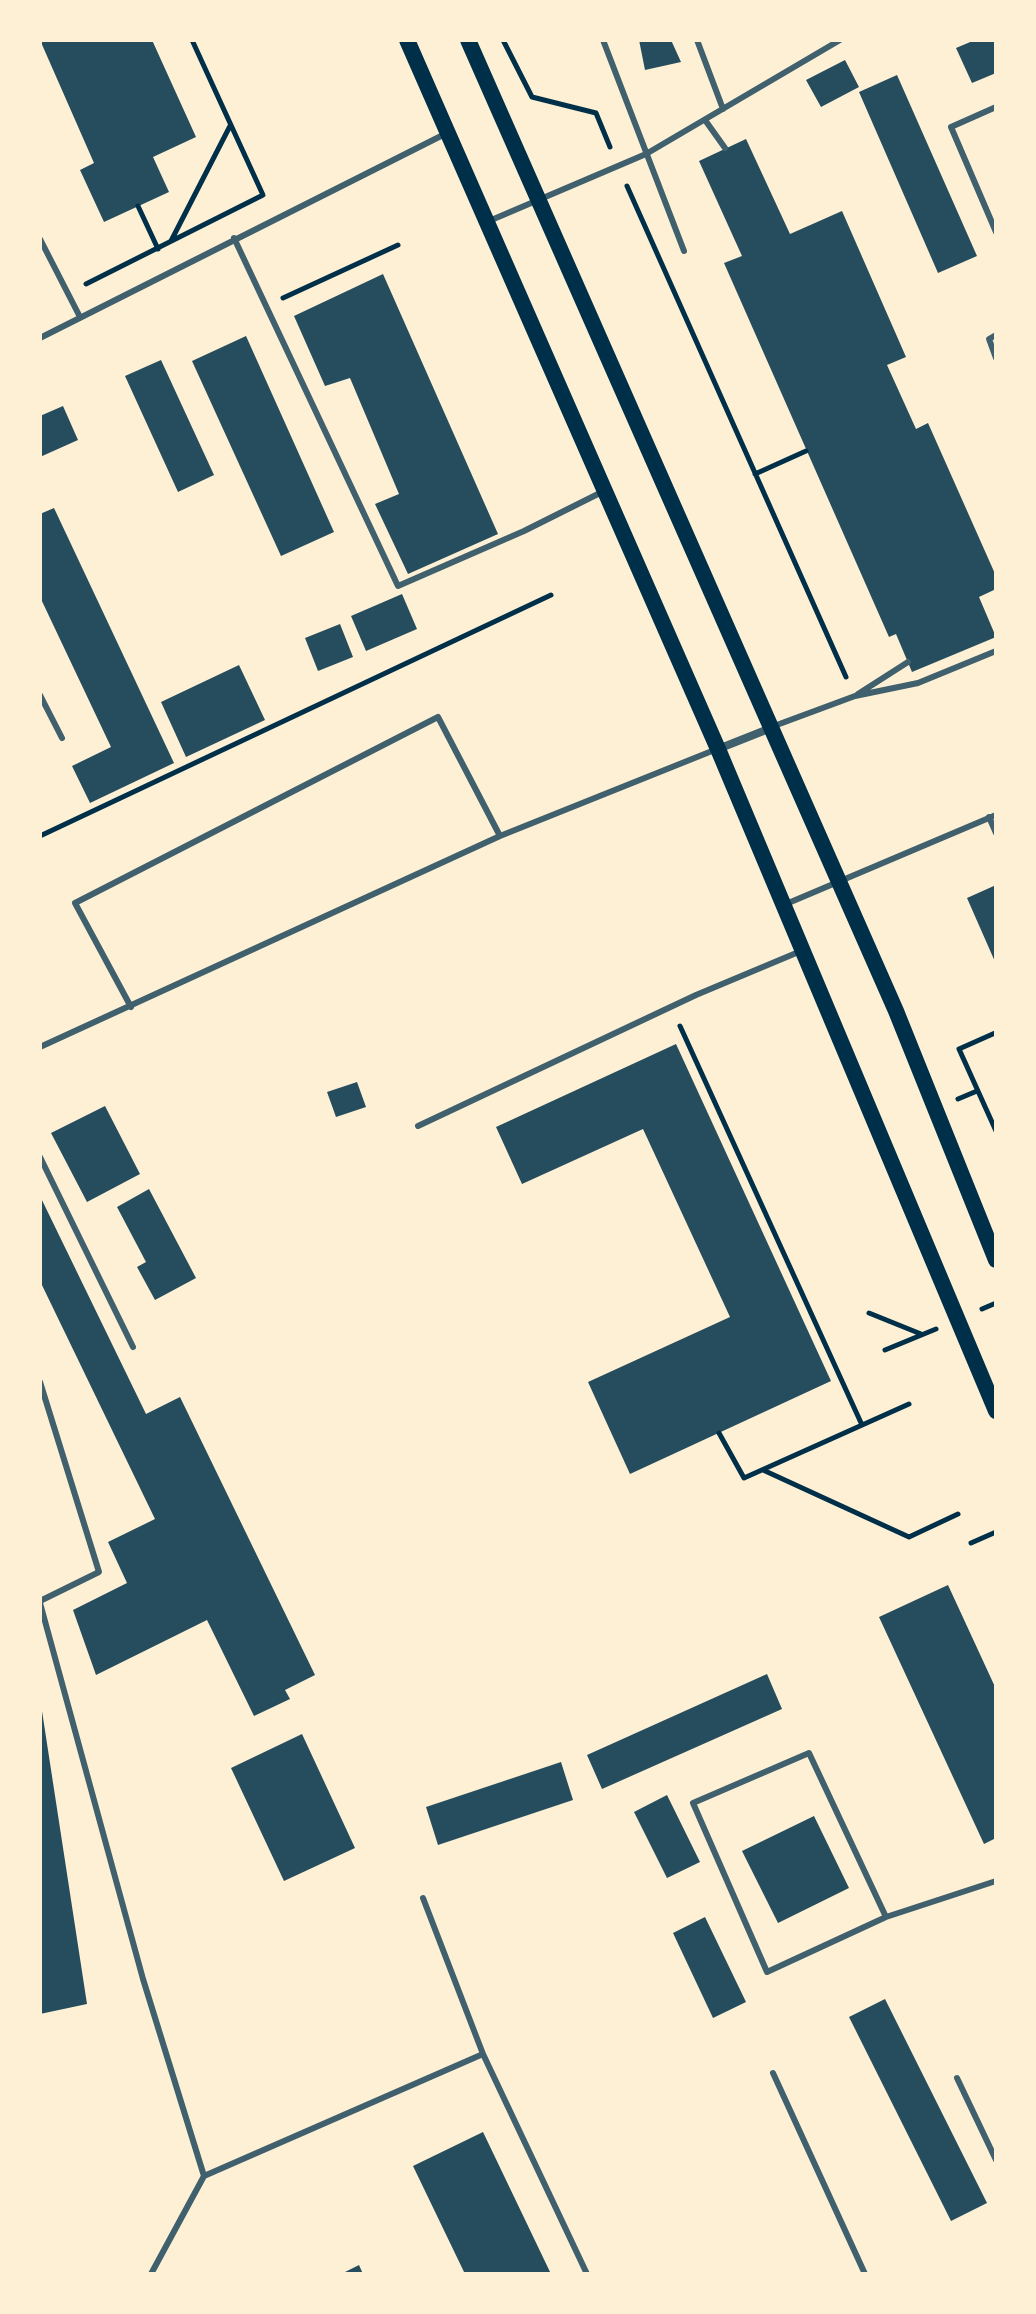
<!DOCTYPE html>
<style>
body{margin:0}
#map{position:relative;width:1036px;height:2314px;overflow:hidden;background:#fdf0d5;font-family:"Noto Sans",sans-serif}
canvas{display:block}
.frame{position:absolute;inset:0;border:42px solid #fdf0d5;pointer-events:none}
</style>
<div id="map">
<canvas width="1036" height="2314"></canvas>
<div class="frame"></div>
</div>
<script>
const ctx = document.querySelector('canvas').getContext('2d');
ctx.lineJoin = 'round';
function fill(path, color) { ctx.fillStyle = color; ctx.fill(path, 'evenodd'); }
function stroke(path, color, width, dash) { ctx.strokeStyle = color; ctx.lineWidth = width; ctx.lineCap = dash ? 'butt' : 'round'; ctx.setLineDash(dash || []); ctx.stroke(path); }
fill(new Path2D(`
 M 40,40 L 152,40 L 196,137 L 153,157 L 169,192 L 104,222 L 80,170 L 94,163 Z
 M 639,40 L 671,40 L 681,62 L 645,70 Z
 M 975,40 L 996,40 L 996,73 L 972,83 L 956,48 Z
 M 845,60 L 859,87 L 821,107 L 806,80 Z
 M 897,75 L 977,256 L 938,273 L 859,92 Z
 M 746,139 L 790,234 L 842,211 L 906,357 L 887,365 L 916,429 L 928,423 L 996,576 L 996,589 L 979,597 L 996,637 L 912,672 L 896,634 L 889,637 L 724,263 L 742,256 L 699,161 Z
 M 383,274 L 498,534 L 408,574 L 375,504 L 399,494 L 350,378 L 325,386 L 294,316 Z
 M 246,336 L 334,532 L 281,556 L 192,361 Z
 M 161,360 L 214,475 L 178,492 L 125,376 Z
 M 63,406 L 78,440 L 40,457 L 40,416 Z
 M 54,508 L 174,763 L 90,803 L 72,766 L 111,747 L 40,597 L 40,514 Z
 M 402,594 L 417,629 L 366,651 L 351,616 Z
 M 340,624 L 353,657 L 318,671 L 305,638 Z
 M 239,665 L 265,720 L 186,757 L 161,702 Z
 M 996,885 L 996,964 L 967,898 Z
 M 676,1044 L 831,1381 L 630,1474 L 588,1382 L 730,1317 L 643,1129 L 522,1184 L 496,1127 Z
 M 357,1082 L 366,1107 L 336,1117 L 327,1092 Z
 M 105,1106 L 140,1174 L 87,1202 L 51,1133 Z
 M 149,1189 L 196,1278 L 155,1300 L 137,1267 L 146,1262 L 117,1207 Z
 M 40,1196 L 146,1414 L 180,1397 L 315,1675 L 285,1690 L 290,1699 L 254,1716 L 207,1620 L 96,1675 L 73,1610 L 127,1583 L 108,1542 L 155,1519 L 40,1281 Z
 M 948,1585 L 996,1689 L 996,1838 L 984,1844 L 879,1617 Z
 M 767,1674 L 782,1709 L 602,1789 L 587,1755 Z
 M 40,1698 L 87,2004 L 40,2014 Z
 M 302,1734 L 355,1848 L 284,1881 L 231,1768 Z
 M 561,1762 L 573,1800 L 438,1845 L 426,1807 Z
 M 667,1795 L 700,1862 L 667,1878 L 634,1812 Z
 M 814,1816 L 849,1888 L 778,1923 L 742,1851 Z
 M 705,1917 L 746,2002 L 713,2018 L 673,1933 Z
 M 885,1999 L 987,2203 L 951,2221 L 849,2017 Z
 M 483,2132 L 551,2274 L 465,2274 L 413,2166 Z
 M 359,2265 L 363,2274 L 341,2274 Z`), '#264d5e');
stroke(new Path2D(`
 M 503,40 L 532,97 L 596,113 L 610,147
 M 627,186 L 846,677
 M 138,206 L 158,249
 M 171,241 L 230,126
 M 86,284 L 263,195 L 192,40
 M 283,298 L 398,245
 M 755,474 L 806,451
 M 40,836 L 551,595
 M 680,1026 L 862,1425
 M 995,1033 L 959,1049 L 996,1131
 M 958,1099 L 977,1091
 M 982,1309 L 996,1303
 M 869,1313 L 921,1334
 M 885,1350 L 936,1329
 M 719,1433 L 744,1478 L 909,1404
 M 763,1470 L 909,1537 L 958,1514
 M 971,1543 L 996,1532`), '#003049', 5);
stroke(new Path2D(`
 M 603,40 L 684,251
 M 697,40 L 723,109
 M 996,107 L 951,127 L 996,232
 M 705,120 L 725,148
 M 489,221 L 646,154 L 840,40
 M 234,238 L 398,586 L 524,531 L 602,492
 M 40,239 L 80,317
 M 996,335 L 989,339 L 996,358
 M 40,338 L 445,134
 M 858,694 L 908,662
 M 40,695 L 62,738
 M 774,726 L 855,696 L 918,683 L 996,651
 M 989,817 L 996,833
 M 786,904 L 996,815
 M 131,1007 L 75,903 L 438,717 L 500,836
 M 40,1047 L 500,836 L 717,749
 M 418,1126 L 696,995 L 801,951
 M 40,1157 L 133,1347
 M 40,1382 L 99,1572 L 40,1601
 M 40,1603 L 143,1979 L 204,2176 L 151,2274
 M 423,1898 L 483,2054 L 587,2274
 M 886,1917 L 809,1753 L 693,1803 L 767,1972 L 886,1917 L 996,1881
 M 773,2073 L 865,2274
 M 957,2078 L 996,2160
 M 204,2176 L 483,2054`), '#3f606c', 6);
stroke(new Path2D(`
 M 718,749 L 771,728`), '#3f606c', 8);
stroke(new Path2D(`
 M 407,40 L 718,749 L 996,1411
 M 468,40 L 896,1011 L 996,1260`), '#003049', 16);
</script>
